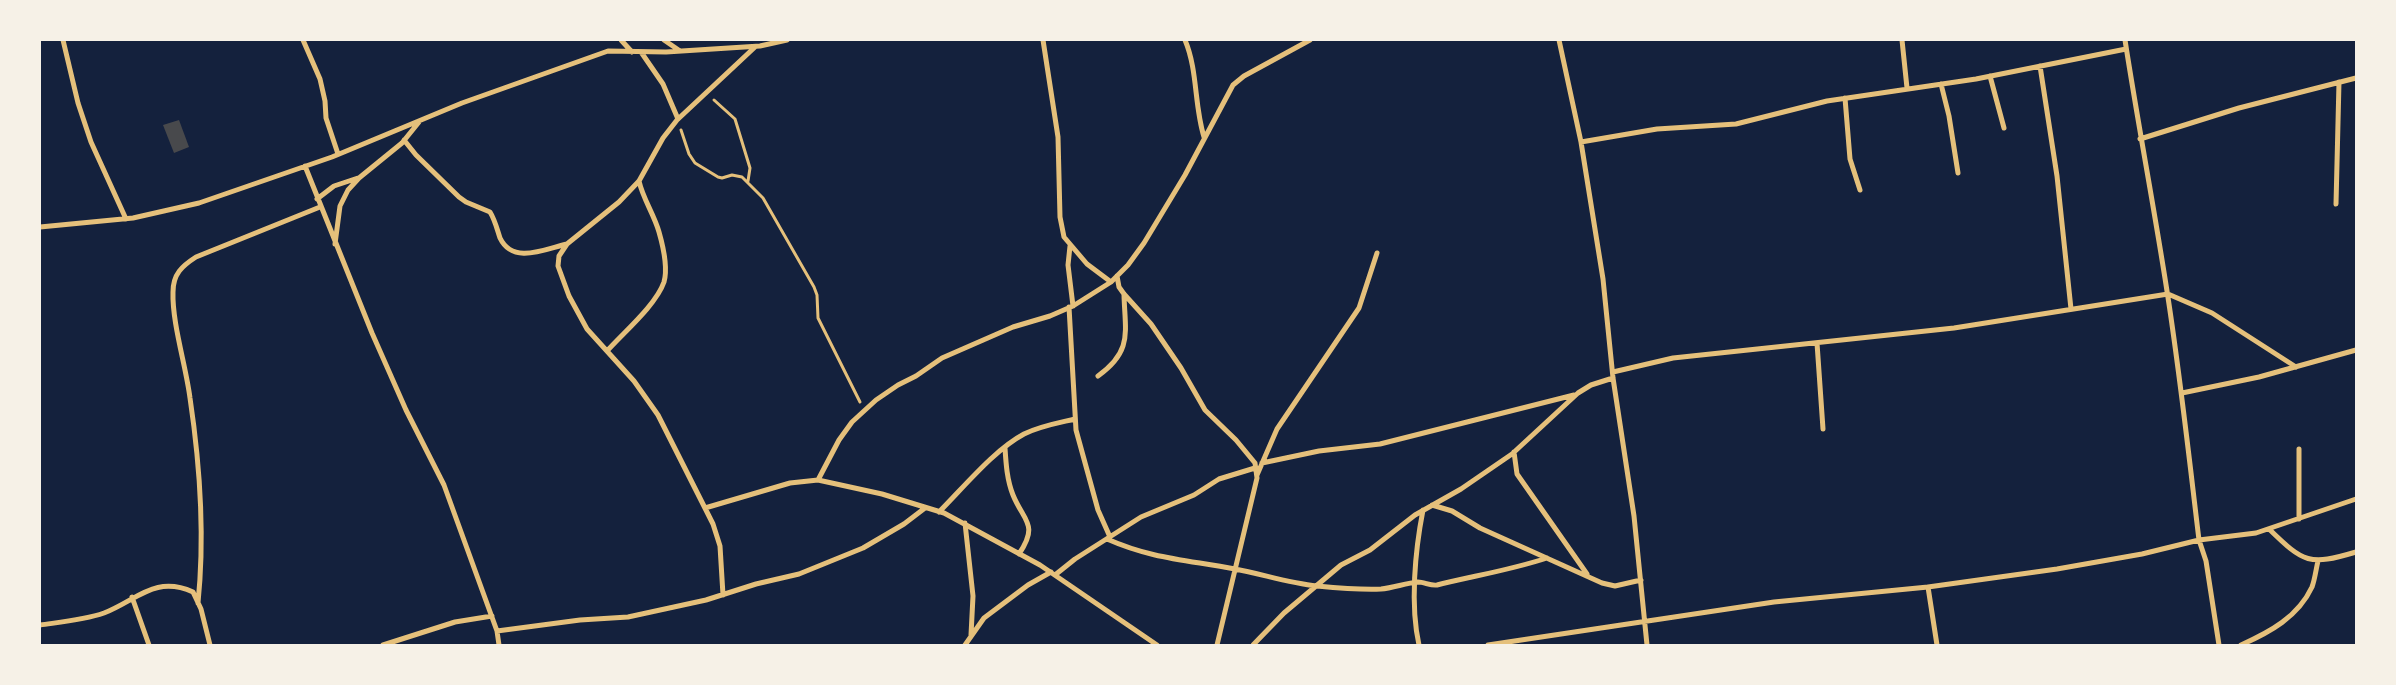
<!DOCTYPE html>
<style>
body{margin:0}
#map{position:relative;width:2396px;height:685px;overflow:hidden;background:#14213d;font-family:Poppins,sans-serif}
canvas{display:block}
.frame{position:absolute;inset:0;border:41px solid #f6f1e7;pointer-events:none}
</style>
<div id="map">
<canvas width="2396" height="685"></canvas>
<div class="frame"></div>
</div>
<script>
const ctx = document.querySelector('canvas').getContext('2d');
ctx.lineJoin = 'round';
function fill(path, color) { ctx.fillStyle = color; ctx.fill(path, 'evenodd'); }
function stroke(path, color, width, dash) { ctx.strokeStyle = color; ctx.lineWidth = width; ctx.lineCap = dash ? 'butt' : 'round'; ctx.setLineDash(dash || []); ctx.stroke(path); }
fill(new Path2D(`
 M 179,120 L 189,147 L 174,153 L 163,125 Z`), '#48494c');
stroke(new Path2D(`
 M 714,100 L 735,119 L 750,168 L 748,181
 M 681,130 L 689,154 L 695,163 L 718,177 L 722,178 L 732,175 L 742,177 L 763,198 L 814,287 L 817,295 L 818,318 L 860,402`), '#e5c07b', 3);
stroke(new Path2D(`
 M 63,40 L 78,103 L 91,142 L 126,219
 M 303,40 L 320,79 L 325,101 L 326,118 L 338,154
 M 621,40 L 632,52
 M 664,40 L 680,51
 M 1043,40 L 1058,137 L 1060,217 L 1064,237 L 1087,264 L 1111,282
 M 1185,40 C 1198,71 1194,105 1204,137
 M 1559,40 L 1581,142 L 1603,279 L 1613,378 L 1634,516 L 1647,645
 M 1902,40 L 1907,88
 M 2125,40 C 2138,124 2154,207 2167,291 C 2180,374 2189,457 2199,540 L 2206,561 L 2219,645
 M 641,52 L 663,84 L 678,119
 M 2040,66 L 2057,176 L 2071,309
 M 1990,76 L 2004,128
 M 1941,84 L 1949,116 L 1958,173
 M 1845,98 L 1850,159 L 1860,190
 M 2140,139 L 2239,108 L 2356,78
 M 404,140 L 416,155 L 459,197 L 466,202 L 490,212 C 495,220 497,229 500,238 C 513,265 545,249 567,244
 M 1581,142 L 1657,129 L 1736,124 L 1827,101 L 1976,79 L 2126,49
 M 305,166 L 372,333 L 406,410 L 444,485 L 497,631 L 499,645
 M 317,199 L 334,186 L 358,178
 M 2336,204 L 2339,82
 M 40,227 L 133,218 L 199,203 L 332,157 L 462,103 L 608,51 L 666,52 L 760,46 L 787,40
 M 335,244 L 340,206 L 348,190 L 359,178 L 402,143 L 419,122
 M 1070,246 L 1068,265 L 1073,306
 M 1117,276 L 1119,287 L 1124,294 L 1151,324 L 1181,368 L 1205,410 L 1236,440 L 1255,463 L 1257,478 L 1217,645
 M 1069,307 L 1076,430 L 1098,510 L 1110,537
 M 1817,343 L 1823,429
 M 607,351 C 624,332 656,305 664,282 C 668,268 663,246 659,232 C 654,214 643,199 639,181
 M 1613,372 L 1673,358 L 1954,328 L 2168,294 L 2212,313 L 2296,367
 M 1098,376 C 1133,351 1125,332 1124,295
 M 2182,393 L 2259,377 L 2356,350
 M 1005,448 C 1006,464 1007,480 1013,495 C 1024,522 1039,524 1019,554
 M 1514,452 L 1517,474 L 1587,574
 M 1262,463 L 1319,451 L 1380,444 L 1574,395
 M 1257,475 L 1277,429 L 1359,308 L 1377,253
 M 818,480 L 839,440 L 852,422 L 876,400 L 898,385 L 916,376 L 942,358 L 1013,327 L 1050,316 L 1073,306 L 1111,282 L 1128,265 L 1144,243 L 1185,175 L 1233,85 L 1244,76 L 1310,40
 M 1432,505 L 1452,511 L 1480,528 L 1602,583 L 1615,586 L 1641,580
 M 705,508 L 790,483 L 818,480 L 882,494 L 944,513 L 1040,565 L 1157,645
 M 939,512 C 964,487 994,450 1024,434 C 1040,426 1058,423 1075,419
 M 2299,519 L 2299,449
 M 965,523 L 973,596 L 971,635
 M 2269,529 C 2304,563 2309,566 2356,552
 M 1107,539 C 1152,559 1188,560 1235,569 C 1262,574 1289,583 1317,586 C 1338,588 1360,590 1381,589 C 1393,588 1406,583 1418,582 C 1424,582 1431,586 1437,585 C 1473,576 1511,570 1547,558
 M 1055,575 L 1075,559 L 1141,517 L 1194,495 L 1219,479 L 1255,468
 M 1928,587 L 1937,645
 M 723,595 L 720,546 L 713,524 L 658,415 L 634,381 L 587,329 L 569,296 L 558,266 L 559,256 L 567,244 L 619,202 L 639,181 L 663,138 L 677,120 L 755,47
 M 132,597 L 149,645
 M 198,603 C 205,535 200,465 190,398 C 186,366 172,323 173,292 C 173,274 182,266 196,257 L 320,207
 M 40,625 C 61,622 84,620 104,613 C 137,600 155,575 193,592 L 201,609 L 210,645
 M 497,631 L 580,620 L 628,617 L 706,600 L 756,584 L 799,574 L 863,548 L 904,524 L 925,508
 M 383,645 L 455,622 L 492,616
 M 965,645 L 984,618 L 1028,585 L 1051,572
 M 1253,645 L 1284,613 L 1341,565 L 1370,550 L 1415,515 L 1461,489 L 1512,454 L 1578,393 L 1591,385 L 1613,378
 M 1419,645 C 1410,605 1415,551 1423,510
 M 1488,645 L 1774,602 L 1928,587 L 2057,569 L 2142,554 L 2199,540 L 2256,533 L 2356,499
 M 2241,645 C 2270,632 2298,617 2312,587 C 2315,579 2316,569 2318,561`), '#e5c07b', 5);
</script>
